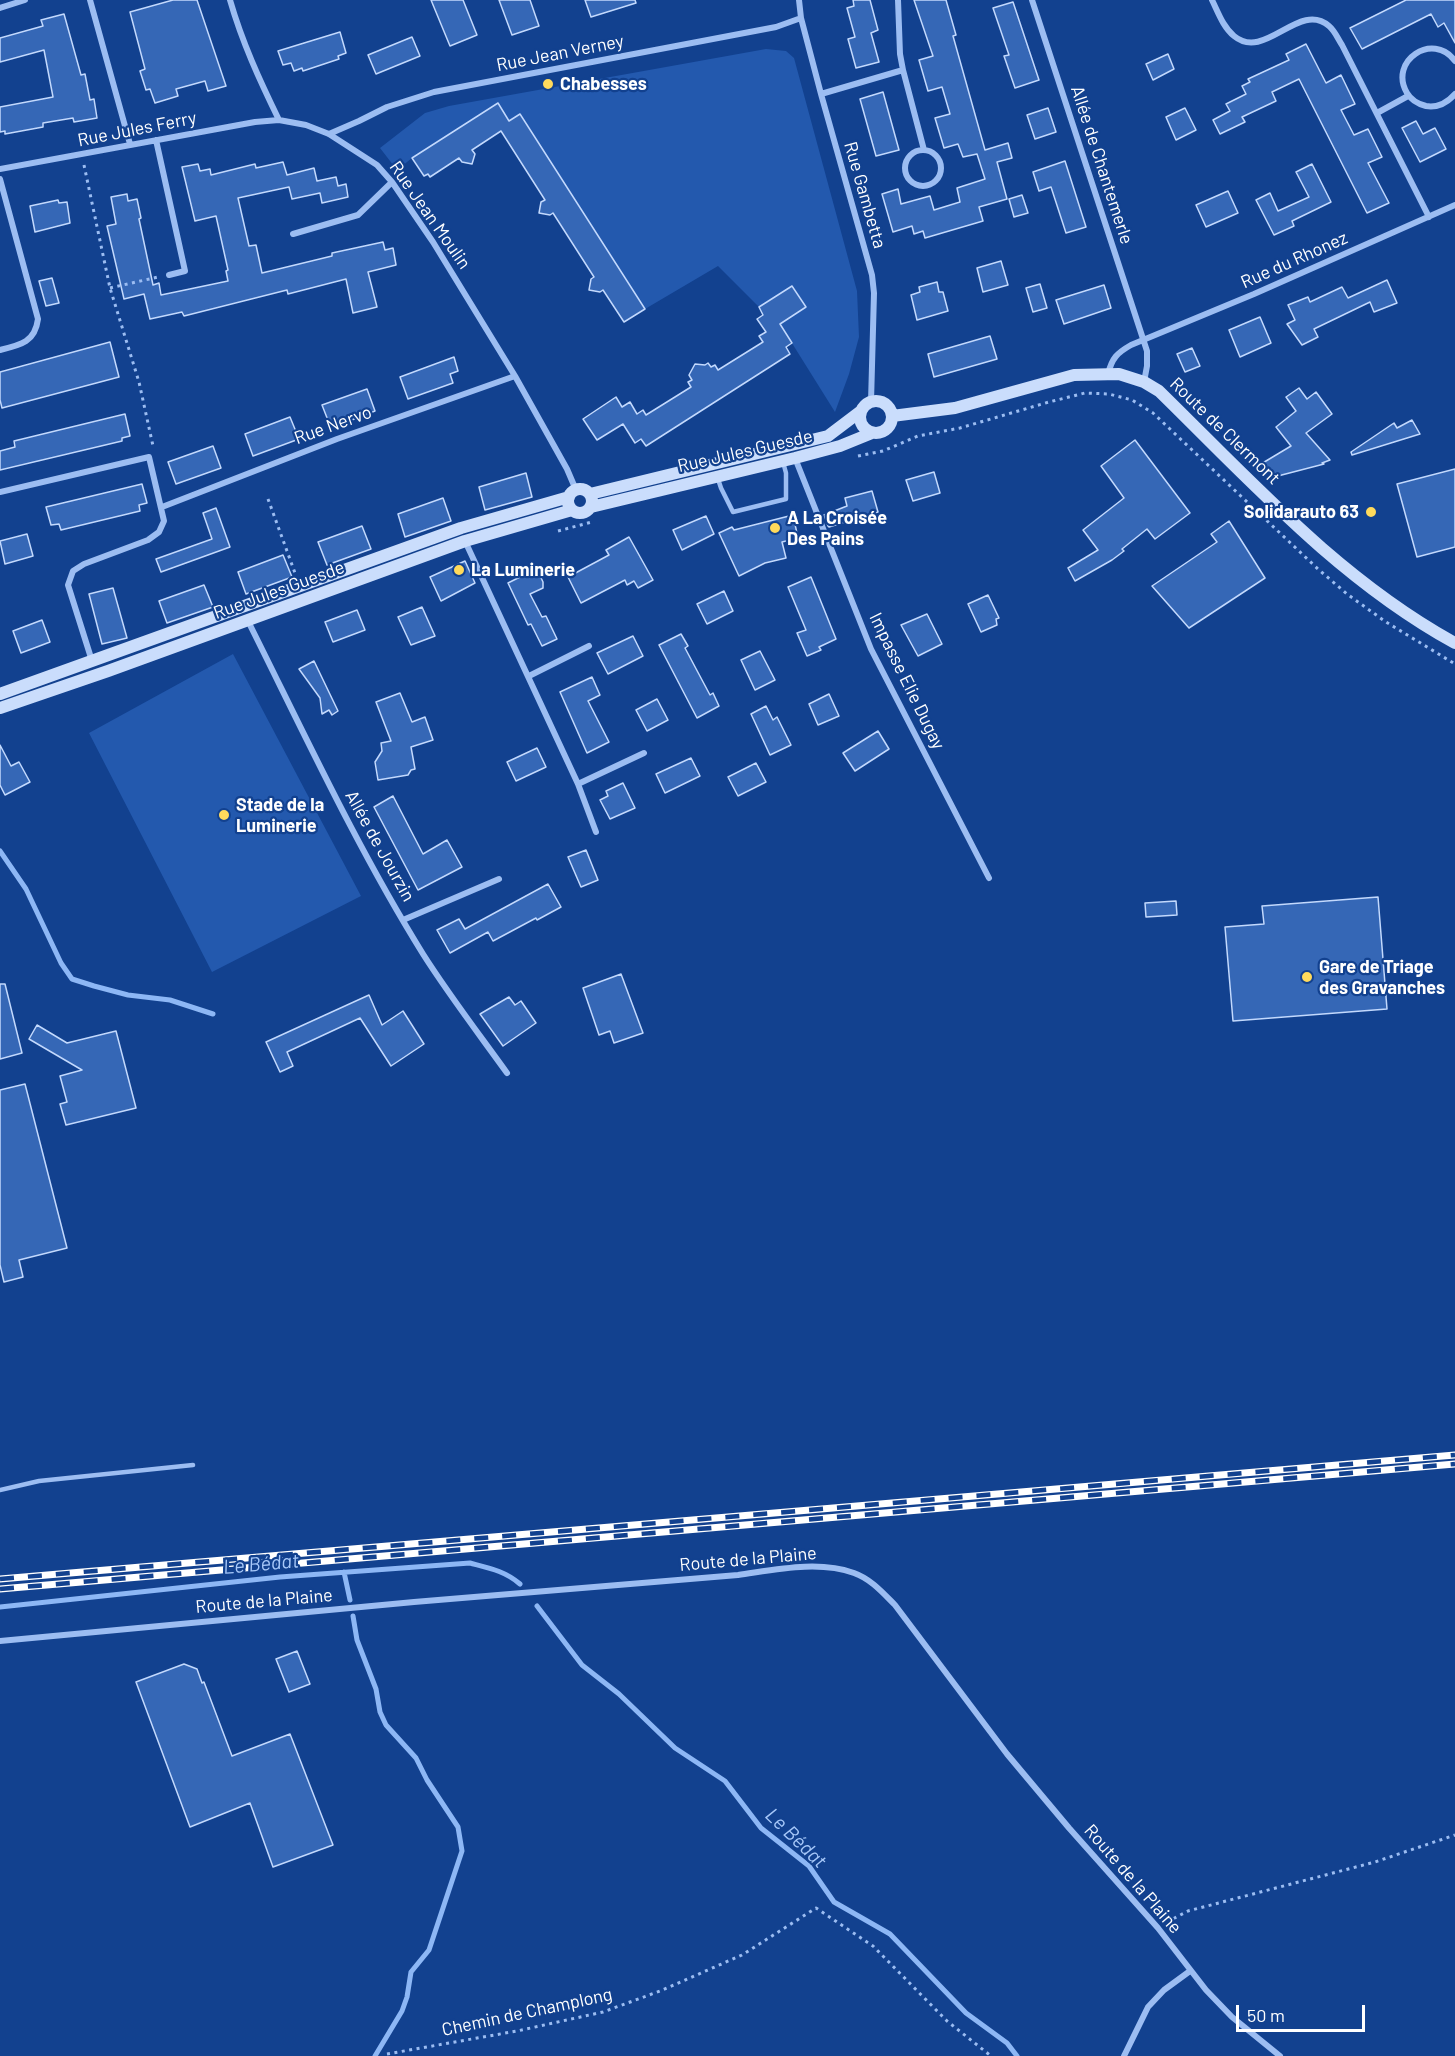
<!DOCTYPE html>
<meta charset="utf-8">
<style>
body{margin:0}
#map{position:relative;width:1455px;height:2056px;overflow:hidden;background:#12418f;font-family:Barlow,sans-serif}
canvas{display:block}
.scale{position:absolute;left:1236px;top:2005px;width:129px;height:27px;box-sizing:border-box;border:3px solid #fff;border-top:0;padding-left:8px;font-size:18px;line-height:21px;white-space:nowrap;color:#fff;-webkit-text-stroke:4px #12418f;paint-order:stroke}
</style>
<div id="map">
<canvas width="1455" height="2056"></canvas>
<div class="scale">50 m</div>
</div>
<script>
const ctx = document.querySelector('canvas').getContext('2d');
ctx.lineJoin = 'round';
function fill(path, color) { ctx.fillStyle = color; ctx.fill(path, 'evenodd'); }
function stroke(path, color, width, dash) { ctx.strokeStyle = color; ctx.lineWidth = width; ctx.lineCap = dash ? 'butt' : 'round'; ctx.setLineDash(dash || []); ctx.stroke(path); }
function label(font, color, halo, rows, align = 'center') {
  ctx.font = font + ' Barlow,sans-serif'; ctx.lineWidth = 4.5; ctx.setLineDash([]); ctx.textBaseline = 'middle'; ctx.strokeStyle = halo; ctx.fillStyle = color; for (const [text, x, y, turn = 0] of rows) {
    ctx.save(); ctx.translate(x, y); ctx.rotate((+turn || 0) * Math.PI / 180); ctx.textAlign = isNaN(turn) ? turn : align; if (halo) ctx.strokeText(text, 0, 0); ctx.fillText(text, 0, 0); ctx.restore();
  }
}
fill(new Path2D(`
 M 766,49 L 786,51 L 794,58 L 857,291 L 859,337 L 849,374 L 835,412 L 780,324 L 806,307 L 793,286 L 759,307 L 718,266 L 645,309 L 520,114 L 509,121 L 498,104 L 412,158 L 397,170 L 380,148 L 425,113 L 449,106 Z
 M 233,654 L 361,896 L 212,972 L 89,733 Z`), '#2359ae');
stroke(new Path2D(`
 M 0,851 L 26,889 L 61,963 L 72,979 L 94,986 L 128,995 L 170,1000 L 213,1014
 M 344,1572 L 350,1600
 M 537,1606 L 582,1665 L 619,1694 L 675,1748 L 725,1781 L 761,1828 L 809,1866 L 834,1902 L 890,1934 L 966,2013 L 1007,2043 L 1017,2056
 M 0,1607 L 280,1577 L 470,1563 C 489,1568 505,1571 520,1584
 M 353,1616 L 357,1640 L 376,1689 L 380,1712 L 386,1725 L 416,1758 L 427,1780 L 458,1827 L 462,1851 L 429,1950 L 411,1972 L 407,1997 L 402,2011 L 375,2056`), '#8db7f5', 5);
const building = new Path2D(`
 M 173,0 L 197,0 L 226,86 L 208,91 L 205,81 L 176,89 L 178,96 L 155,103 L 150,89 L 146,90 L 140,71 L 145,69 L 130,12 Z
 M 431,0 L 463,0 L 477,35 L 450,46 Z
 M 499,0 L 530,0 L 539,26 L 512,35 Z
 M 585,0 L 635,0 L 636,3 L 591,17 Z
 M 853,0 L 870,0 L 878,30 L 871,33 L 879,62 L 856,68 L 848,39 L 855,37 L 847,8 L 854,6 Z
 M 914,0 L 946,0 L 956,35 L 953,36 L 985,150 L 1008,143 L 1012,158 L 997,162 L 1007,199 L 979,207 L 983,221 L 925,238 L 923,231 L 914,234 L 912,226 L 893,232 L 882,194 L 898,189 L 901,204 L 930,196 L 934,210 L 960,202 L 957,188 L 985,179 L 977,154 L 963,157 L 958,144 L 944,148 L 935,118 L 950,114 L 942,87 L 928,91 L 919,60 L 933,56 Z
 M 1406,0 L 1455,0 L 1455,43 L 1444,23 L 1438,27 L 1431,14 L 1362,49 L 1350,28 Z
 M 1013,2 L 1039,80 L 1015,88 L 1004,56 L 1009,55 L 993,8 Z
 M 64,14 L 81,75 L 85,74 L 90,100 L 94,99 L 97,118 L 74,122 L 73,118 L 43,123 L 43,127 L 5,134 L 5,131 L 0,132 L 0,107 L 53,97 L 44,50 L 0,62 L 0,38 L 43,26 L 41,20 Z
 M 340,32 L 346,53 L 338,56 L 339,59 L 303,71 L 302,68 L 294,71 L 291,63 L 283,65 L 278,51 Z
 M 412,37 L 420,56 L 376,74 L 368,55 Z
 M 1306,44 L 1326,83 L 1341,75 L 1355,104 L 1341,110 L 1354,135 L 1368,129 L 1382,157 L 1368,163 L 1389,203 L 1367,213 L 1299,79 L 1272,92 L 1276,101 L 1242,117 L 1245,122 L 1220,134 L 1213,120 L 1230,111 L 1226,104 L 1246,94 L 1242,86 L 1250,82 L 1248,79 L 1289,60 L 1286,54 Z
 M 1168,54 L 1174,69 L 1153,80 L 1146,64 Z
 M 883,92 L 899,150 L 876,156 L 860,99 Z
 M 498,103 L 509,121 L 520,114 L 645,309 L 624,322 L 603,290 L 600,292 L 589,290 L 591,279 L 594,277 L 553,213 L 550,215 L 539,213 L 541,202 L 545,200 L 501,131 L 472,150 L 475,154 L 472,164 L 462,162 L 459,158 L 430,177 L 428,174 L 424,176 L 412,158 Z
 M 1048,108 L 1056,132 L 1035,139 L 1027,115 Z
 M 1185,108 L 1196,130 L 1176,140 L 1166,117 Z
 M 1416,121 L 1423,134 L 1435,128 L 1446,149 L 1420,162 L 1402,128 Z
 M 1065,161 L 1086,227 L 1066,233 L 1051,187 L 1039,191 L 1033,172 Z
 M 283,162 L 287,175 L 314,168 L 317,181 L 336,177 L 338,186 L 346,184 L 348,197 L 322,203 L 320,193 L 292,199 L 289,187 L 238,198 L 249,246 L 256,245 L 262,273 L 332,256 L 332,253 L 383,242 L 385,250 L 393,248 L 396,265 L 368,272 L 377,307 L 353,313 L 346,279 L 288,294 L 287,290 L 184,316 L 182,312 L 150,319 L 144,294 L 124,299 L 107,226 L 116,224 L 111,197 L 127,194 L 128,201 L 137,199 L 141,218 L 139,219 L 153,285 L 159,283 L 161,295 L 228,281 L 226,271 L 228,270 L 216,216 L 195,221 L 182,167 L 198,164 L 200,171 L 210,169 L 211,175 L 255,164 L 256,168 Z
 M 1312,164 L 1331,202 L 1292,221 L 1294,226 L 1274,235 L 1256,200 L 1270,193 L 1278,211 L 1309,197 L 1296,172 Z
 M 1228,191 L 1238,213 L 1206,227 L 1196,205 Z
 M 1022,195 L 1028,213 L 1014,217 L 1009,199 Z
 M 58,200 L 59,203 L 67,202 L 70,223 L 35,232 L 30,206 Z
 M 1001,261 L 1008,285 L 983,292 L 977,268 Z
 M 52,278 L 59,303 L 46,306 L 39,281 Z
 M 1387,280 L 1397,303 L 1374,312 L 1370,302 L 1314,329 L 1318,337 L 1302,345 L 1287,324 L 1295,320 L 1288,305 L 1308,297 L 1310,302 L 1342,287 L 1348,298 Z
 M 937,282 L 939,292 L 943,292 L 948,311 L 917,320 L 911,295 L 920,292 L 919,287 Z
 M 1040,284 L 1047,308 L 1033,312 L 1026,288 Z
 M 1104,285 L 1111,308 L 1064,324 L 1056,300 Z
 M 792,286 L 806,307 L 780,324 L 792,343 L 786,347 L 790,354 L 646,446 L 641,439 L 635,443 L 623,424 L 597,440 L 583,419 L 616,397 L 622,407 L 630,402 L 637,414 L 643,410 L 646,415 L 691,387 L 688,382 L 692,380 L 689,375 L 695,364 L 705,365 L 708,363 L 711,367 L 715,365 L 718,370 L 763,342 L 759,336 L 766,332 L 757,319 L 763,315 L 759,307 Z
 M 1260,317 L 1271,343 L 1240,357 L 1229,330 Z
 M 990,336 L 997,359 L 934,377 L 928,354 Z
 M 110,342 L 119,377 L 2,408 L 0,400 L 0,372 Z
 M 1192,348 L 1200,366 L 1185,372 L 1177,354 Z
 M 454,357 L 458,371 L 450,374 L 453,383 L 408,399 L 400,377 Z
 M 1299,388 L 1307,399 L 1316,392 L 1332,414 L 1306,433 L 1330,460 L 1322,463 L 1324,464 L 1274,477 L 1261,464 L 1291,446 L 1276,427 L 1296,411 L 1286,397 Z
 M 367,389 L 375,411 L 331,428 L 322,405 Z
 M 125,414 L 130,436 L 122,438 L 122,441 L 0,470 L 0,451 L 15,447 L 14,441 Z
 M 290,417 L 299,439 L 253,456 L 245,434 Z
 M 1412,420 L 1420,434 L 1352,455 L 1351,452 L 1394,423 L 1397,428 Z
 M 1135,440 L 1190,513 L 1155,539 L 1147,529 L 1122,549 L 1124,551 L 1112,560 L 1075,581 L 1068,568 L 1098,550 L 1083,530 L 1124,498 L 1101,466 Z
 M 213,446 L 221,468 L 176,484 L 168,462 Z
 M 1455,469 L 1455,547 L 1417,557 L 1397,484 Z
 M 934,472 L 940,493 L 913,501 L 906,480 Z
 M 526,473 L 532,497 L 485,510 L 479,487 Z
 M 142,484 L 147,503 L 139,505 L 140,511 L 61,530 L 59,524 L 51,525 L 46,507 Z
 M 872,491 L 878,512 L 829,527 L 828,526 L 824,515 L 847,506 L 845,498 Z
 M 443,498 L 451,521 L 405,537 L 398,514 Z
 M 216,508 L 230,547 L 161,572 L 156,559 L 212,539 L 203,513 Z
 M 793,515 L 798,538 L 782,542 L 786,558 L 765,563 L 739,576 L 719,533 L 732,527 L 734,530 Z
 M 706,516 L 714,534 L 682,550 L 673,530 Z
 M 1229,521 L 1265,578 L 1189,628 L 1152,586 L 1217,542 L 1211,534 Z
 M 362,526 L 371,549 L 327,565 L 318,542 Z
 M 27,534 L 33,556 L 5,564 L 0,541 Z
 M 629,537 L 653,580 L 638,588 L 634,581 L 627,585 L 625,580 L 581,603 L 568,577 L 609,555 L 606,550 Z
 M 283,555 L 292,577 L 246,594 L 238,572 Z
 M 465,561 L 475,583 L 441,601 L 430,577 Z
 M 536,567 L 543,582 L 543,588 L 530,594 L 542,617 L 546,616 L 557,639 L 542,646 L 531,624 L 528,625 L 508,583 L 520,577 L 519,574 Z
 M 811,577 L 836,639 L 819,647 L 821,650 L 807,656 L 797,633 L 806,630 L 788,587 Z
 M 204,585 L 213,607 L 167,623 L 159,601 Z
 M 113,588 L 127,638 L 102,644 L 89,594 Z
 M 724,591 L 733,611 L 707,624 L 697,604 Z
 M 988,595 L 999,618 L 996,619 L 997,625 L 981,632 L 968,604 Z
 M 422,607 L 435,636 L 411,645 L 398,617 Z
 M 357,610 L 365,630 L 333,642 L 325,622 Z
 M 927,614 L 942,644 L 918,656 L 901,625 Z
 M 42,620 L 50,642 L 21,653 L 13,631 Z
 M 681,634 L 688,646 L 685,648 L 710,695 L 713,693 L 719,706 L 697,718 L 659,645 Z
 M 633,636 L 643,656 L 608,674 L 597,653 Z
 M 760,651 L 775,680 L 755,690 L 741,660 Z
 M 314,661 L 338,711 L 332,715 L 329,710 L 322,714 L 320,698 L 299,669 Z
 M 592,677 L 600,695 L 588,701 L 609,742 L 587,753 L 560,692 Z
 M 400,693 L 412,722 L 425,717 L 433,740 L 411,747 L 415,769 L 411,770 L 408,775 L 378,780 L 375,762 L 382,751 L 381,743 L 391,741 L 376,702 Z
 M 829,694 L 839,716 L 818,725 L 809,704 Z
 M 657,699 L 668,720 L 647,731 L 636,710 Z
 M 766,706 L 773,720 L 777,717 L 791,745 L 770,755 L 751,714 Z
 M 878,731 L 889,749 L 855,771 L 843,753 Z
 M 0,745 L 11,766 L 19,762 L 30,782 L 5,795 L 0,785 Z
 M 537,748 L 546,767 L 516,781 L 507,762 Z
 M 691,758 L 700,776 L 665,793 L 656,774 Z
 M 756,763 L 766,782 L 738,796 L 728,777 Z
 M 623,783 L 635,808 L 610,819 L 600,800 L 608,796 L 606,791 Z
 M 393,796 L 423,854 L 447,840 L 462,867 L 418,890 L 374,807 Z
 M 586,850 L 598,880 L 581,887 L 568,857 Z
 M 548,884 L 561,907 L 537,920 L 536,918 L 493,941 L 488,932 L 450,953 L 437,930 L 459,919 L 465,929 Z
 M 1378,897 L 1387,1009 L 1233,1021 L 1225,927 L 1264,924 L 1262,906 Z
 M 1176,901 L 1177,915 L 1146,917 L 1145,903 Z
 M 621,974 L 643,1033 L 614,1043 L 610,1031 L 599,1035 L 583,988 Z
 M 0,984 L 5,984 L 22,1053 L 0,1059 Z
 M 369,995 L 382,1025 L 403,1011 L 424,1044 L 391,1066 L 360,1018 L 287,1052 L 293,1066 L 280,1072 L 266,1042 Z
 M 509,997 L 515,1005 L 521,1001 L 536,1023 L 503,1046 L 480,1014 Z
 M 37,1025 L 67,1043 L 116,1031 L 136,1108 L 66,1125 L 60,1104 L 67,1102 L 60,1076 L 82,1070 L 29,1039 Z
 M 25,1084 L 67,1248 L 19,1260 L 23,1277 L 4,1282 L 0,1265 L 0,1090 Z
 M 297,1651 L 310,1684 L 289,1692 L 276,1659 Z
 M 184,1664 L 197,1669 L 202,1683 L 204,1682 L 232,1756 L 290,1734 L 333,1845 L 273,1867 L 250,1803 L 190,1827 L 136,1682 Z`);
fill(building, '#3567b6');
stroke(building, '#c3d9fd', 1.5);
stroke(new Path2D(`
 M 84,165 L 110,288 L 139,382 L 153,446
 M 110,288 L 158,277
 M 858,456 L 883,451 L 918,436 L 960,428 L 1049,402 L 1085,393 L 1109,394 L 1132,400 L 1153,413 L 1318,569 L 1347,594 L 1386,622 L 1455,664
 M 268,499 L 295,573
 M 558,531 L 592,522
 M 1167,1922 L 1188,1911 L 1375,1862 L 1455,1835
 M 387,2054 L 517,2031 L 603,2012 L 660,1991 L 742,1955 L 816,1908 L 873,1946 L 947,2021 L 991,2056`), '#9cbdf2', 3, [3, 4.5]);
stroke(new Path2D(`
 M 718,479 L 721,488 L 733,512 L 786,499 L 786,473 L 783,462
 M 0,1490 L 39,1481 L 193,1465`), '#9cbdf2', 4.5);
stroke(new Path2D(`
 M 90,0 L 130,144
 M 230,0 C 242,42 260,81 279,120
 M 799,0 L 801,18 L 821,94 L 872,275 L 874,293 L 871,402
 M 1032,0 L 1147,351 L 1147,366 L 1144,382
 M 1212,0 C 1218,12 1223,27 1234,36 C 1265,62 1299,0 1329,26 C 1335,31 1338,39 1342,45 L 1429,217
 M 0,8 L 25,0
 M 1455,61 C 1433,31 1388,61 1407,93 C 1411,100 1418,104 1426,106 C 1438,108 1447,103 1455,94
 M 903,70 L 924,150
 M 821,94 L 903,70 L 900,54 L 898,0
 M 1377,113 L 1408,96
 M 329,134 L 359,121 L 387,107 L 434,92 L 776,27 L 801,18
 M 156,140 L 185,271 L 169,275
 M905 168a18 18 0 1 1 36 0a18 18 0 1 1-36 0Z
 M 0,169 L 255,122 L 279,120 L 306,125 L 329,134 L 377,165 L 392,182 L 433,242 L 515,376 L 567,469 L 576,490
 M 0,179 L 38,319 C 35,342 21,345 0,350
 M 293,234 L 358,215 L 392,182
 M 1108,374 C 1112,358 1117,353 1131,345 L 1254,294 L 1455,205
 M 795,458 L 871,649 L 989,878
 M 0,492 L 149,457 L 164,521 L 159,532 L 148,540 L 84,564 L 73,571 L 68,585 L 92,661
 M 162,507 L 337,439 L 515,376
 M 465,541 L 578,784 L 596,832
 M 248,621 C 304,733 357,848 423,954 C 449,995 479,1034 507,1073
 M 529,676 L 589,646
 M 578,784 L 644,753
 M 403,920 L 499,879
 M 0,1641 L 414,1602 L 738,1575 C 774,1570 818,1560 854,1573 C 871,1579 883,1593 895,1605 L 1007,1754 L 1069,1828 L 1158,1928 L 1206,1990 L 1232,2017 L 1280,2056
 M 1124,2056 L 1148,2007 L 1164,1990 L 1190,1971`), '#9cbdf2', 6);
stroke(new Path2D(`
 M860 417a16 16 0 1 1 32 0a16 16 0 1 1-32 0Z
 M 892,416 L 955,408 L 1074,375 L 1119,374 L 1144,382 L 1159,391 C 1251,481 1340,580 1455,643
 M568 501a12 12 0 1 1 24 0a12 12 0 1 1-24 0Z
 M 590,494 L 828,436 L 861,411
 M 591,507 L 795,458 L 840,446 L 872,433
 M 0,694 L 461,528 L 569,497
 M 0,708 L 108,671 L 465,541 L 572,510`), '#caddfc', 12);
const rail = new Path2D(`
 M 0,1579 L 1455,1455
 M 0,1589 L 1455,1464`);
stroke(rail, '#fff', 7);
stroke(rail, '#12418f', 4.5, [14]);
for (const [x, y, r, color] of [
 [548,84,6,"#ffda5c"],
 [1371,512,6,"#ffda5c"],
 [775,528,6,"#ffda5c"],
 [459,570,6,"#ffda5c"],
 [224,815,6,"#ffda5c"],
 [1307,977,6,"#ffda5c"]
]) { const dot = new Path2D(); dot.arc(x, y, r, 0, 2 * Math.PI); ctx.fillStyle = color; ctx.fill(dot); stroke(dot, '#12418f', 2); }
label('18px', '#fff', '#12418f', [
 ["Rue Jean Verney",560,53,-11],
 ["Rue Jules Ferry",137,129,-11],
 ["Allée de Chantemerle",1102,165,72],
 ["Rue Gambetta",865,195,74],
 ["Rue Jean Moulin",430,215,55],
 ["Rue du Rhonez",1294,260,-24],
 ["Rue Nervo",333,425,-20],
 ["Route de Clermont",1225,431,44],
 ["Rue Jules Guesde",745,451,-13],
 ["Rue Jules Guesde",279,590,-20],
 ["Impasse Elie Dugay",907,681,64],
 ["Allée de Jourzin",380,846,61],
 ["Route de la Plaine",748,1559,-5],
 ["Route de la Plaine",264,1601,-5],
 ["Route de la Plaine",1133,1879,49],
 ["Chemin de Champlong",527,2012,-12]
]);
label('bold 18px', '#fff', '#12418f', [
 ["Chabesses",560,84],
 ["Solidarauto 63",1359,512,"right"],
 ["A La Croisée",787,518],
 ["Des Pains",787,539],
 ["La Luminerie",471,570],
 ["Stade de la",236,805],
 ["Luminerie",236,826],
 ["Gare de Triage",1319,967],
 ["des Gravanches",1319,988]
], 'left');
label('italic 20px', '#a7c8f9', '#12418f', [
 ["Le Bédat",261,1564,-5],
 ["Le Bédat",796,1838,44]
]);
</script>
